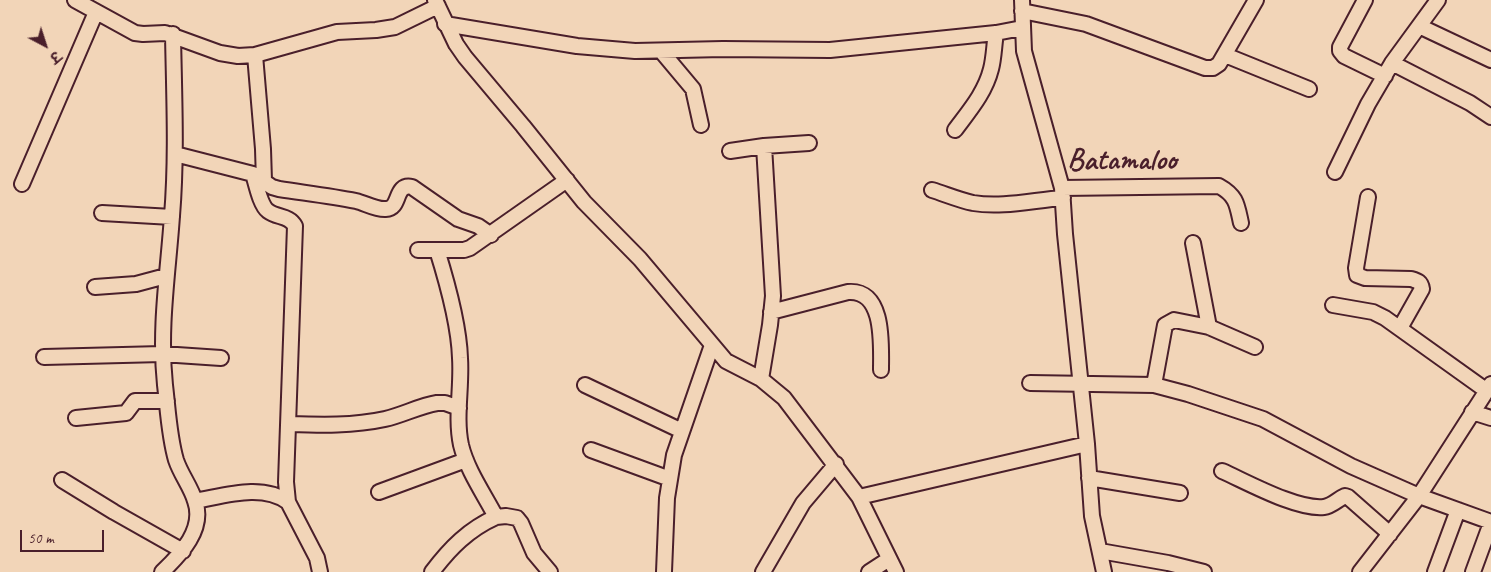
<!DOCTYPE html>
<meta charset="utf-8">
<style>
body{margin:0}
#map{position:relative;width:1491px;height:572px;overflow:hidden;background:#f2d5b8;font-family:Caveat,"Playpen Sans Deva",sans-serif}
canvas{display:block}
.north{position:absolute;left:20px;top:20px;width:50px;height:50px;-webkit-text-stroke:4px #f2d5b8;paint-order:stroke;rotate:140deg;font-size:14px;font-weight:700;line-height:20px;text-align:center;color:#4a1f2b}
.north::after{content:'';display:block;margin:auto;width:18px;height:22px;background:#4a1f2b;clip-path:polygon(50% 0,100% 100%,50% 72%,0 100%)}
.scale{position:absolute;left:20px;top:530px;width:84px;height:22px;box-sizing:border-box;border:2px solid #4a1f2b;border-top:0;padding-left:6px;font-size:15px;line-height:18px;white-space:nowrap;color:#4a1f2b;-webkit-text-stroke:4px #f2d5b8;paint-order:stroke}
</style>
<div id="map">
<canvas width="1491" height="572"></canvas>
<div class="north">उ</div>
<div class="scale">50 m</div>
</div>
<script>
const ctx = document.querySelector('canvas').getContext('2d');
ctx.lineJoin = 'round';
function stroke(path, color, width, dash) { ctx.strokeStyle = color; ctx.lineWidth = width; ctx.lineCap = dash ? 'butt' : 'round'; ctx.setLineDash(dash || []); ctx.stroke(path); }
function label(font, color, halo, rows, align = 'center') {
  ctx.font = font + ' Caveat,sans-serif'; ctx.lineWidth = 4; ctx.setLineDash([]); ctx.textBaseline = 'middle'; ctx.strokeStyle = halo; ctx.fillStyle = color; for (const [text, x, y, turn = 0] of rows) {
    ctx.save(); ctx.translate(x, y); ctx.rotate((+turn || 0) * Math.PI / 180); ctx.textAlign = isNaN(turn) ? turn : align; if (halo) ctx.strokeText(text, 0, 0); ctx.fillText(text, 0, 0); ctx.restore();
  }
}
const minor = new Path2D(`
 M 75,0 L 135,33 L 143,34 L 165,33 L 220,53 L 238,56 L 255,55 L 337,32 L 376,30 L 395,27 L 438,6
 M 435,0 L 456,44 L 465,57 L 523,126 L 584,202 L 640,259 L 726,361 L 761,379 L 784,398 L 859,497 L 896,572
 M 1022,0 L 1024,51 L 1062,188 L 1065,234 L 1087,444 L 1092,516 L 1104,572
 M 1365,0 L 1340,47 L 1340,51 L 1344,56 L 1385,76
 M 1022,11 L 1086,24 L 1205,68 L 1213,68 L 1219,64 L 1256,0
 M 445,24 L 577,46 L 635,51 L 723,49 L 830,50 L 996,33 L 1022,28
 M 1419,26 L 1491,60
 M 662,52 L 693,89 L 701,125
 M 255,55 L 263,149 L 264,181
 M 1225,55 L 1309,89
 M 1392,63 L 1470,103 L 1491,117
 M 955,130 C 969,111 985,93 991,69 C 994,58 994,45 996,33
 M 730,151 L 764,146 L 809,143
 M 175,154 L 253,174 L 272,187 L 279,189 C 305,193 331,196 356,201 C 365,203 376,210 386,209 C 401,209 394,183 412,187 L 458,219 L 478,226 L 491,235
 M 1335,172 L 1368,104 L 1392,63 L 1438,0
 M 253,174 C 256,183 260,205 268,211 C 277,218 289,215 295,226 L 286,482 L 288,502 L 317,558 L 320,572
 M 22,184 L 96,12
 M 1062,188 L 1219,186 C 1237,196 1237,205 1241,223
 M 932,190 C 945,194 959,200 973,203 C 1002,208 1034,200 1063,198
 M 1368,197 L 1356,268 L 1357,275 L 1365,278 L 1411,279 C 1418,281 1421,282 1422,289 L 1400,328
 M 102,213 L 172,217
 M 1193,243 L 1209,327
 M 418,250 L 464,250 L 470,248 L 567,180
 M 437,250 C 447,282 459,324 460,358 C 462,387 455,417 461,445 C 467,470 484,494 496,517 L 506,516 L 517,518 L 521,523 L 534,553 L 550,572
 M 95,287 L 136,284 L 166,276
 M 1333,305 L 1373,312 L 1385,318 L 1487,391
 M 771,312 L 848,292 C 885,289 881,345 881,370
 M 44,357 L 162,354 L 221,358
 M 761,379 L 770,325 L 773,296 L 764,146
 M 1030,383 L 1154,385 L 1188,394 L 1263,419 L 1351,466 L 1419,496 L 1491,522
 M 585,385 L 682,431
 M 1154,385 L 1165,325 L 1174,320 L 1209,327 L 1255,347
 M 1472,412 L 1491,418
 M 76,418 L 126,413 L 135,401 L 167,401
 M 289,424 C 321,425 353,426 385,419 C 403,415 419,406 437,403 L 445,403 L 459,408
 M 591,450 L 670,479
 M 1222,471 C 1247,482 1297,510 1324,507 C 1332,506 1338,499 1345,496 L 1348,497 L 1390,534
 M 1089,478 L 1180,493
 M 62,480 L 114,512 L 183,551
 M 379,492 L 466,460
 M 859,497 L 1087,444
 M 195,501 C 224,496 262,483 288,502
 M 1100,551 L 1168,563 L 1204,572
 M 162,572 C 181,554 205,529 195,501 C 191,487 181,475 176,460 C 169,436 168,410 165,385 C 159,327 168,274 172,216 C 177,155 174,95 173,34
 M 432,572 C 450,548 469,529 496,517
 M 664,572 L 667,498 L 674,455 L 712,345
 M 763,572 L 803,503 L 836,464
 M 869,572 L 889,559
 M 1360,572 L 1419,496 L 1491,384
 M 1435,572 L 1458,510
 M 1473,572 L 1491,523`);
stroke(minor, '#4a1f2b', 18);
stroke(minor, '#f2d5b8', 14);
label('bold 30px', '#4a1f2b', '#f2d5b8', [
 ["Batamaloo",1122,161]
]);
</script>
